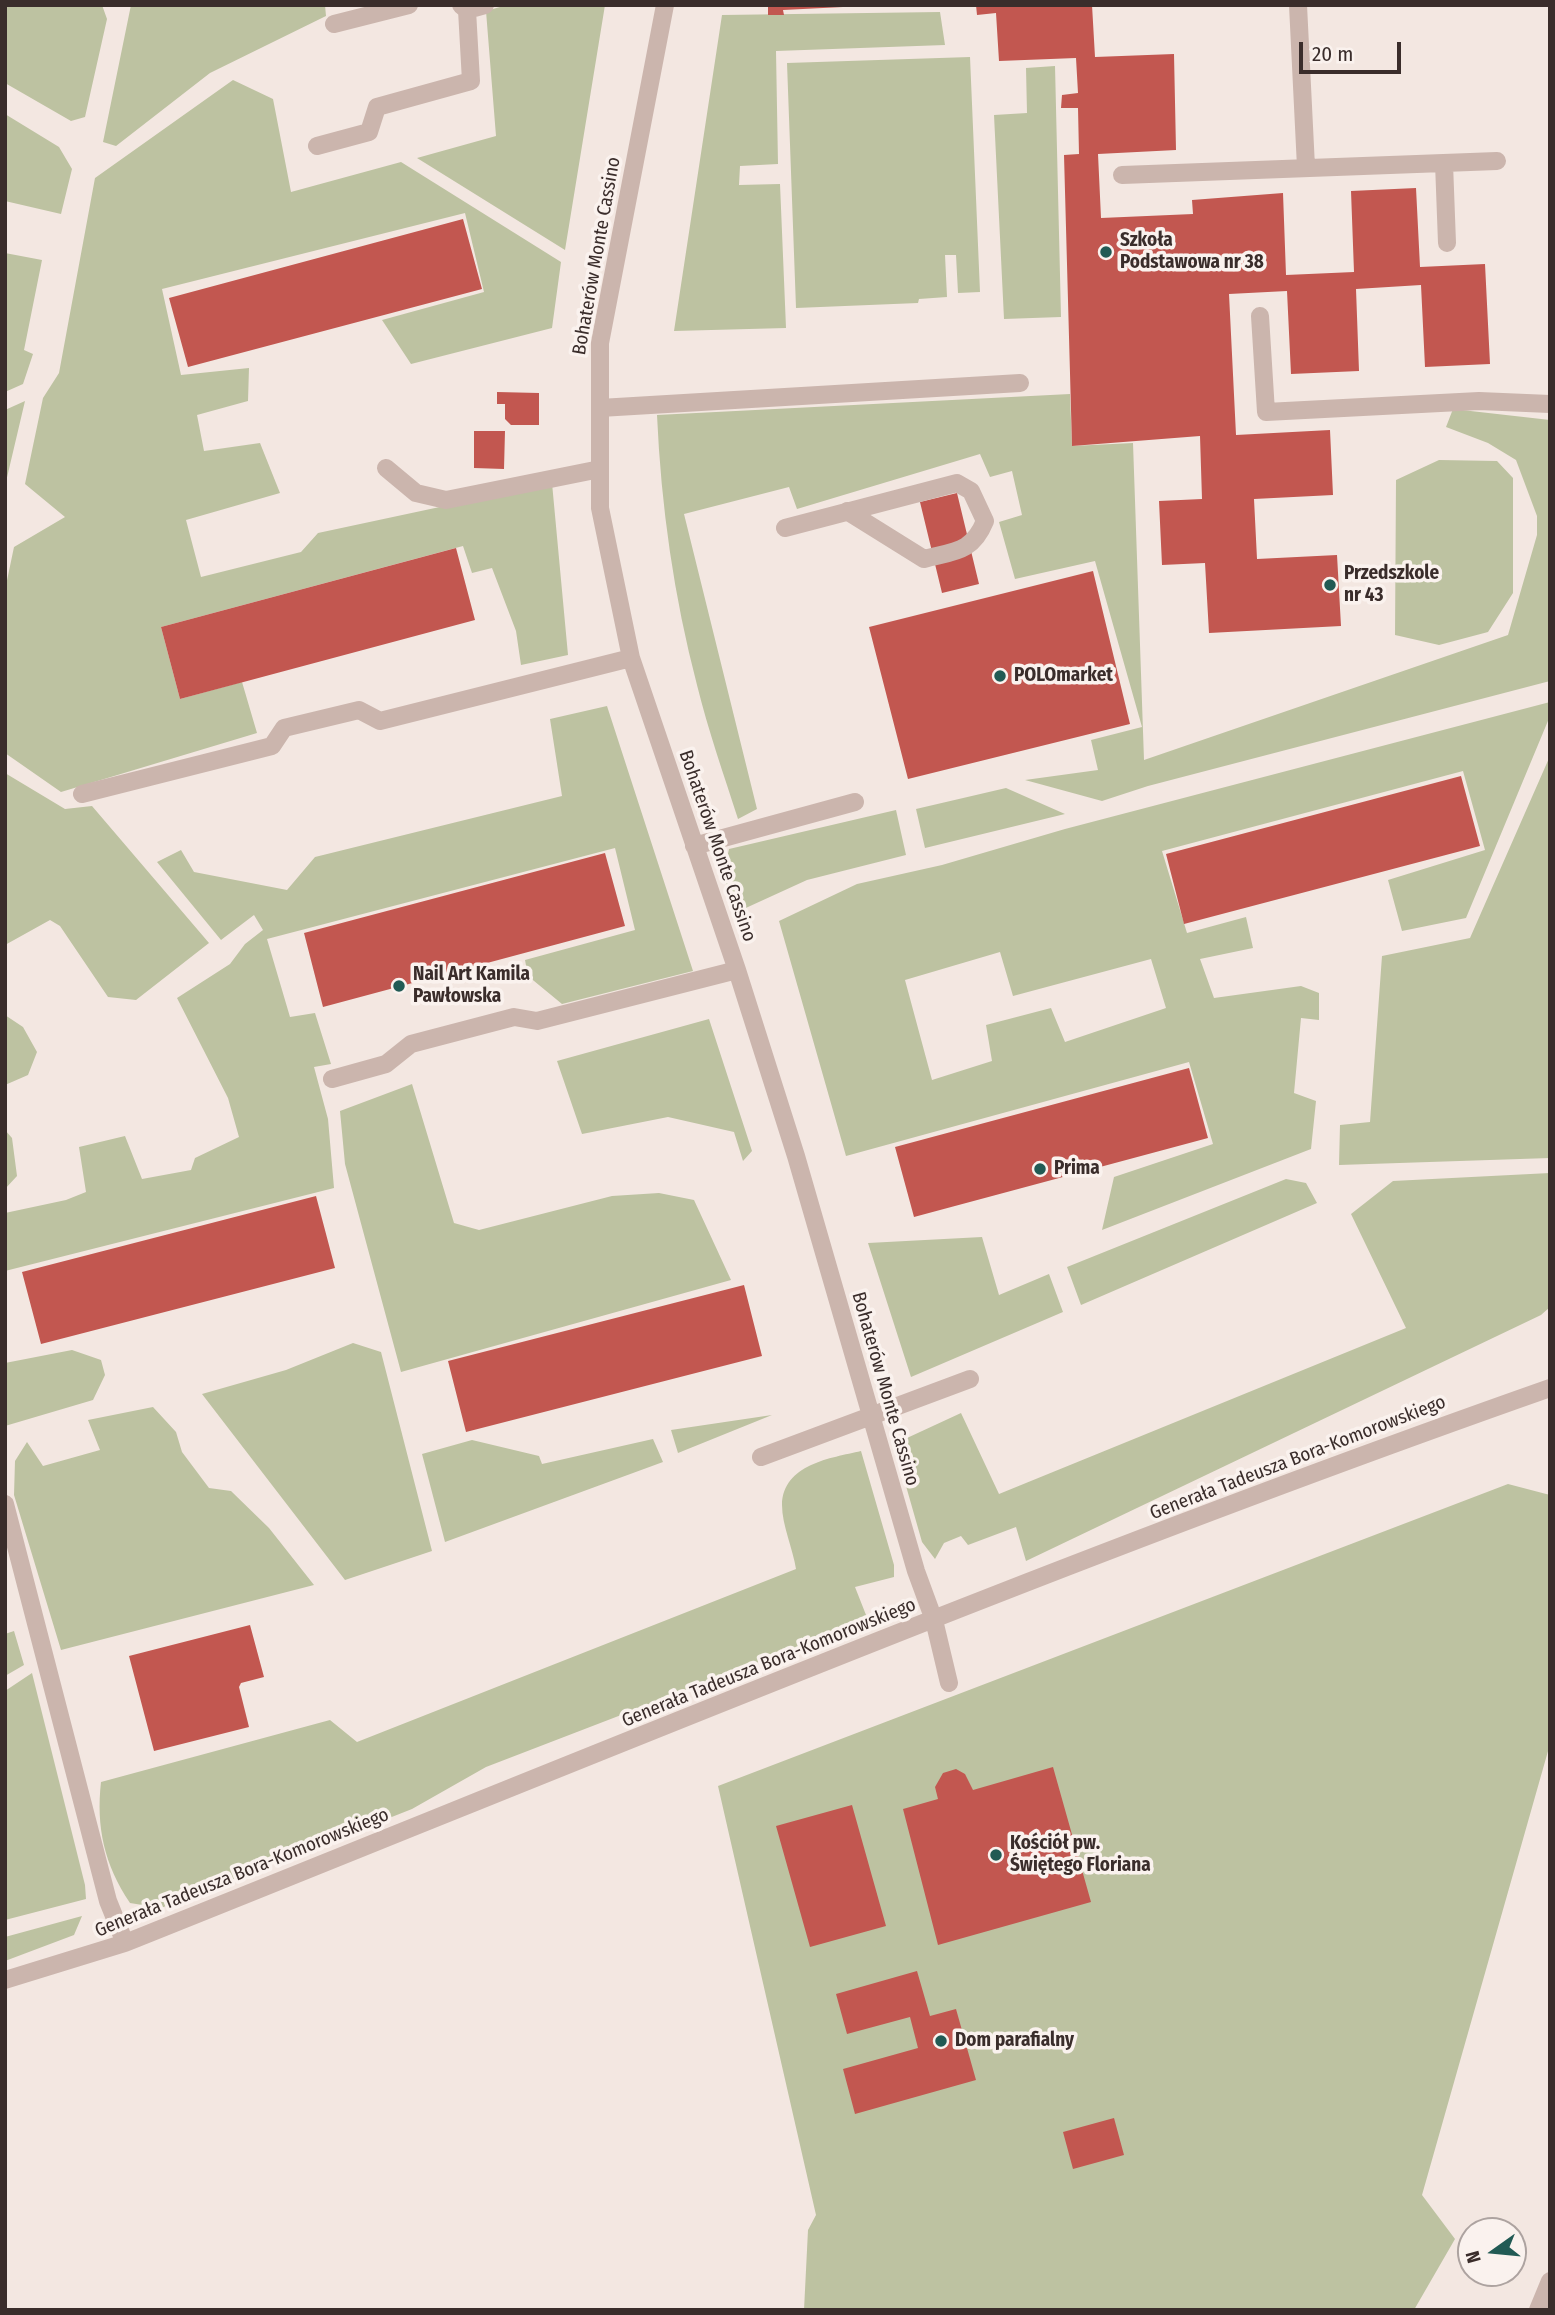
<!DOCTYPE html>
<meta charset="utf-8">
<style>
body{margin:0}
#map{position:relative;width:1555px;height:2315px;overflow:hidden;background:#f3e7e1;font-family:"Fira Sans Condensed",sans-serif}
canvas{display:block}
.frame{position:absolute;inset:0;border:7px solid #3a2d2b;pointer-events:none}
.north{position:absolute;left:1457px;top:2217px;width:70px;height:70px;box-sizing:border-box;background:#faf2ee;border:2px solid #ada3a0;border-radius:50%;rotate:255deg;font-size:19px;font-weight:700;line-height:28px;text-align:center;color:#3a2d2b}
.north::after{content:'';display:block;margin:auto;width:24px;height:32px;background:#215a54;clip-path:polygon(50% 0,100% 100%,50% 72%,0 100%)}
.scale{position:absolute;left:1299px;top:42px;width:102px;height:32px;box-sizing:border-box;border:4px solid #3a2d2b;border-top:0;padding-left:9px;font-size:21px;line-height:24px;white-space:nowrap;color:#3a2d2b;-webkit-text-stroke:5px #faf2ee;paint-order:stroke}
</style>
<div id="map">
<canvas width="1555" height="2315"></canvas>
<div class="frame"></div>
<div class="north">N</div>
<div class="scale">20 m</div>
</div>
<script>
const ctx = document.querySelector('canvas').getContext('2d');
ctx.lineJoin = 'round';
function fill(path, color) { ctx.fillStyle = color; ctx.fill(path, 'evenodd'); }
function stroke(path, color, width, dash) { ctx.strokeStyle = color; ctx.lineWidth = width; ctx.lineCap = dash ? 'butt' : 'round'; ctx.setLineDash(dash || []); ctx.stroke(path); }
function label(font, color, halo, rows, align = 'center') {
  ctx.font = font + ' "Fira Sans Condensed",sans-serif'; ctx.lineWidth = 7; ctx.setLineDash([]); ctx.textBaseline = 'middle'; ctx.strokeStyle = halo; ctx.fillStyle = color; for (const [text, x, y, turn = 0] of rows) {
    ctx.save(); ctx.translate(x, y); ctx.rotate((+turn || 0) * Math.PI / 180); ctx.textAlign = isNaN(turn) ? turn : align; if (halo) ctx.strokeText(text, 0, 0); ctx.fillText(text, 0, 0); ctx.restore();
  }
}
fill(new Path2D(`
 M 5,5 L 102,5 L 107,19 L 85,117 L 71,121 L 5,83 Z
 M 131,5 L 325,5 L 326,16 L 210,73 L 116,146 L 103,142 Z
 M 507,5 L 605,5 L 565,250 L 417,158 L 496,136 L 486,11 Z
 M 940,12 L 945,45 L 776,51 L 778,164 L 740,166 L 739,185 L 780,184 L 786,328 L 674,331 L 722,15 Z
 M 970,57 L 980,292 L 958,293 L 956,255 L 945,255 L 947,297 L 919,299 L 918,303 L 796,308 L 787,63 Z
 M 1055,66 L 1061,317 L 1004,319 L 994,115 L 1027,113 L 1026,68 Z
 M 233,80 L 273,99 L 291,192 L 401,162 L 561,262 L 552,328 L 411,364 L 382,320 L 484,292 L 465,213 L 162,289 L 181,375 L 249,368 L 248,401 L 197,415 L 204,451 L 260,443 L 280,493 L 186,520 L 201,577 L 301,552 L 318,533 L 552,483 L 568,655 L 521,665 L 516,631 L 492,568 L 472,573 L 463,546 L 161,627 L 180,699 L 242,682 L 257,733 L 61,792 L 5,753 L 5,590 L 14,547 L 65,517 L 25,484 L 43,398 L 59,373 L 95,178 Z
 M 5,114 L 59,147 L 72,169 L 61,214 L 5,201 Z
 M 5,253 L 42,260 L 24,350 L 33,354 L 23,384 L 5,392 Z
 M 1070,394 L 1072,446 L 1133,443 L 1144,760 L 1508,635 L 1537,535 L 1537,516 L 1516,460 L 1488,443 L 1446,427 L 1453,409 L 1550,420 L 1550,681 L 1148,786 L 1102,801 L 1025,780 L 1098,770 L 1091,740 L 1142,727 L 1095,561 L 1015,579 L 999,522 L 1022,515 L 1012,471 L 990,477 L 980,454 L 797,509 L 789,487 L 684,514 L 757,809 L 738,819 C 724,775 708,730 697,685 C 674,597 661,506 657,415 Z
 M 25,401 L 5,486 L 5,410 Z
 M 1439,460 L 1497,461 L 1513,478 L 1513,593 L 1488,632 L 1439,645 L 1395,635 L 1396,480 Z
 M 1550,702 L 1550,716 L 1466,918 L 1402,931 L 1388,880 L 1485,850 L 1463,771 L 1162,851 L 1187,933 L 1246,917 L 1253,948 L 1200,959 L 1214,998 L 1301,986 L 1319,993 L 1319,1020 L 1301,1018 L 1294,1093 L 1316,1101 L 1311,1149 L 1102,1230 L 1114,1177 L 1213,1144 L 1189,1062 L 846,1156 L 779,921 L 857,884 L 942,865 L 1065,829 ZM 1000,952 L 1013,996 L 1151,959 L 1166,1008 L 1065,1042 L 1051,1008 L 986,1025 L 992,1061 L 932,1080 L 905,980 Z
 M 607,706 L 693,971 L 562,1004 L 528,976 L 525,960 L 635,930 L 615,848 L 267,939 L 290,1017 L 315,1013 L 331,1064 L 314,1067 L 328,1119 L 334,1188 L 5,1271 L 5,1213 L 66,1200 L 86,1192 L 79,1147 L 125,1136 L 142,1179 L 191,1170 L 195,1158 L 239,1137 L 228,1098 L 177,998 L 230,964 L 245,944 L 263,930 L 254,915 L 221,940 L 157,862 L 181,850 L 194,872 L 287,890 L 315,857 L 562,796 L 550,719 Z
 M 1550,756 L 1550,1158 L 1339,1165 L 1340,1125 L 1370,1122 L 1382,956 L 1470,938 Z
 M 5,773 L 65,809 L 92,806 L 209,943 L 136,1000 L 108,997 L 60,926 L 50,920 L 5,945 Z
 M 1006,788 L 1065,814 L 925,848 L 916,809 Z
 M 896,810 L 906,855 L 807,880 L 737,912 L 723,876 L 729,849 Z
 M 5,1015 L 23,1027 L 37,1052 L 28,1075 L 5,1085 Z
 M 709,1019 L 752,1151 L 743,1161 L 734,1132 L 668,1117 L 582,1134 L 557,1061 Z
 M 412,1084 L 454,1223 L 479,1230 L 612,1196 L 659,1193 L 694,1200 L 731,1280 L 401,1372 L 345,1164 L 340,1111 Z
 M 5,1130 L 12,1138 L 17,1176 L 5,1189 Z
 M 1550,1173 L 1550,1307 L 1541,1315 L 1026,1561 L 1016,1527 L 968,1545 L 961,1536 L 944,1543 L 935,1559 L 922,1542 L 894,1444 L 961,1413 L 999,1494 L 1406,1328 L 1351,1214 L 1393,1181 Z
 M 1286,1179 L 1306,1183 L 1317,1203 L 1081,1305 L 1067,1267 Z
 M 982,1237 L 999,1295 L 1049,1274 L 1063,1312 L 911,1377 L 868,1243 Z
 M 353,1343 L 381,1352 L 432,1551 L 345,1580 L 202,1394 L 286,1370 Z
 M 72,1350 L 101,1360 L 105,1375 L 93,1400 L 5,1426 L 5,1363 Z
 M 153,1407 L 176,1432 L 182,1452 L 209,1488 L 231,1491 L 269,1528 L 314,1585 L 61,1650 L 14,1495 L 15,1461 L 27,1442 L 43,1466 L 100,1450 L 88,1420 Z
 M 772,1415 L 678,1453 L 671,1430 Z
 M 653,1439 L 663,1462 L 445,1542 L 422,1454 L 472,1440 L 539,1456 L 542,1464 Z
 M 861,1451 L 894,1565 L 894,1577 L 855,1587 L 868,1620 L 486,1767 L 412,1809 L 161,1908 L 130,1903 C 104,1864 96,1827 101,1782 L 330,1720 L 357,1742 L 796,1569 C 793,1549 782,1525 782,1505 C 783,1464 831,1458 861,1451 Z
 M 1508,1484 L 1550,1495 L 1550,1744 L 1422,2195 L 1455,2239 L 1414,2310 L 804,2310 L 808,2230 L 816,2215 L 718,1786 Z
 M 14,1631 L 24,1665 L 5,1676 L 5,1634 Z
 M 32,1673 L 85,1885 L 86,1899 L 5,1920 L 5,1691 Z
 M 82,1916 L 74,1935 L 5,1961 L 5,1937 Z`), '#bdc2a1');
fill(new Path2D(`
 M 768,5 L 843,5 L 843,7 L 783,10 L 784,15 L 768,15 Z
 M 976,5 L 1092,5 L 1095,57 L 1174,54 L 1176,150 L 1098,154 L 1101,218 L 1193,214 L 1192,200 L 1283,193 L 1286,275 L 1354,272 L 1351,191 L 1416,188 L 1420,267 L 1485,264 L 1490,364 L 1425,367 L 1421,285 L 1356,289 L 1359,371 L 1291,374 L 1287,291 L 1229,294 L 1236,435 L 1330,430 L 1333,495 L 1254,499 L 1257,559 L 1337,555 L 1341,626 L 1209,633 L 1205,563 L 1162,565 L 1159,501 L 1202,499 L 1200,436 L 1072,446 L 1064,155 L 1079,154 L 1078,108 L 1061,108 L 1062,95 L 1078,93 L 1076,58 L 999,61 L 996,13 L 977,15 Z
 M 463,219 L 482,289 L 188,367 L 169,298 Z
 M 497,392 L 539,393 L 539,425 L 511,425 L 505,419 L 505,404 L 497,404 Z
 M 474,431 L 505,431 L 504,469 L 474,468 Z
 M 957,493 L 979,584 L 942,593 L 920,502 Z
 M 456,548 L 475,620 L 180,699 L 161,627 Z
 M 1093,571 L 1130,724 L 908,779 L 869,627 Z
 M 1461,776 L 1480,846 L 1184,924 L 1166,854 Z
 M 605,853 L 625,926 L 323,1007 L 304,933 Z
 M 1189,1068 L 1208,1138 L 914,1217 L 895,1147 Z
 M 316,1196 L 335,1268 L 41,1344 L 22,1272 Z
 M 744,1285 L 762,1356 L 466,1432 L 448,1361 Z
 M 250,1625 L 264,1677 L 241,1683 L 239,1687 L 249,1727 L 154,1751 L 129,1656 Z
 M 1053,1767 L 1091,1902 L 938,1945 L 903,1809 L 938,1799 L 935,1787 L 943,1773 L 956,1769 L 965,1774 L 973,1790 Z
 M 852,1805 L 886,1926 L 810,1947 L 776,1826 Z
 M 917,1971 L 930,2016 L 956,2009 L 976,2080 L 855,2114 L 843,2069 L 918,2048 L 910,2017 L 847,2034 L 836,1994 Z
 M 1114,2118 L 1124,2155 L 1073,2169 L 1063,2132 Z`), '#c25750');
stroke(new Path2D(`
 M 665,5 L 600,343 L 600,508 L 631,658 L 737,970 L 796,1156 L 916,1571 L 934,1620 L 949,1683
 M 1298,5 L 1306,167
 M 467,10 L 485,5
 M 334,24 L 409,5
 M 317,146 L 369,132 L 377,107 L 471,81 L 467,10 L 461,5
 M 1444,163 L 1447,243
 M 1122,175 L 1497,161
 M 1260,316 L 1266,412 L 1479,401 L 1550,404
 M 600,408 L 1020,383
 M 386,468 L 416,493 L 446,500 L 600,469
 M 785,528 L 957,483 L 971,491 L 985,521 C 972,553 954,551 924,559 L 847,511
 M 82,794 L 272,746 L 284,728 L 359,710 L 380,721 L 631,658
 M 694,846 L 855,802
 M 332,1079 L 386,1064 L 411,1044 L 514,1017 L 537,1021 L 737,970
 M 761,1457 L 970,1379
 M 5,1504 L 108,1901 L 125,1943
 M 5,1980 L 125,1943 C 598,1754 1069,1557 1550,1388
 M 1538,2310 L 1550,2281`), '#cbb5ad', 18);
for (const [x, y, r, color] of [
 [1106,252,7,"#215a54"],
 [1330,585,7,"#215a54"],
 [1000,676,7,"#215a54"],
 [399,986,7,"#215a54"],
 [1040,1169,7,"#215a54"],
 [996,1855,7,"#215a54"],
 [941,2041,7,"#215a54"]
]) { const dot = new Path2D(); dot.arc(x, y, r, 0, 2 * Math.PI); ctx.fillStyle = color; ctx.fill(dot); stroke(dot, '#faf2ee', 2.5); }
label('bold 19px', '#3a2d2b', '#faf2ee', [
 ["Szkoła",1120,241],
 ["Podstawowa nr 38",1120,263],
 ["Przedszkole",1344,574],
 ["nr 43",1344,596],
 ["POLOmarket",1014,676],
 ["Nail Art Kamila",413,975],
 ["Pawłowska",413,997],
 ["Prima",1054,1169],
 ["Kościół pw.",1010,1844],
 ["Świętego Floriana",1010,1866],
 ["Dom parafialny",955,2041]
], 'left');
label('19px', '#3a2d2b', '#faf2ee', [
 ["Bohaterów Monte Cassino",597,256,-80],
 ["Bohaterów Monte Cassino",717,846,71],
 ["Bohaterów Monte Cassino",885,1389,74],
 ["Generała Tadeusza Bora-Komorowskiego",1298,1458,-21],
 ["Generała Tadeusza Bora-Komorowskiego",769,1663,-22],
 ["Generała Tadeusza Bora-Komorowskiego",242,1873,-22]
]);
</script>
